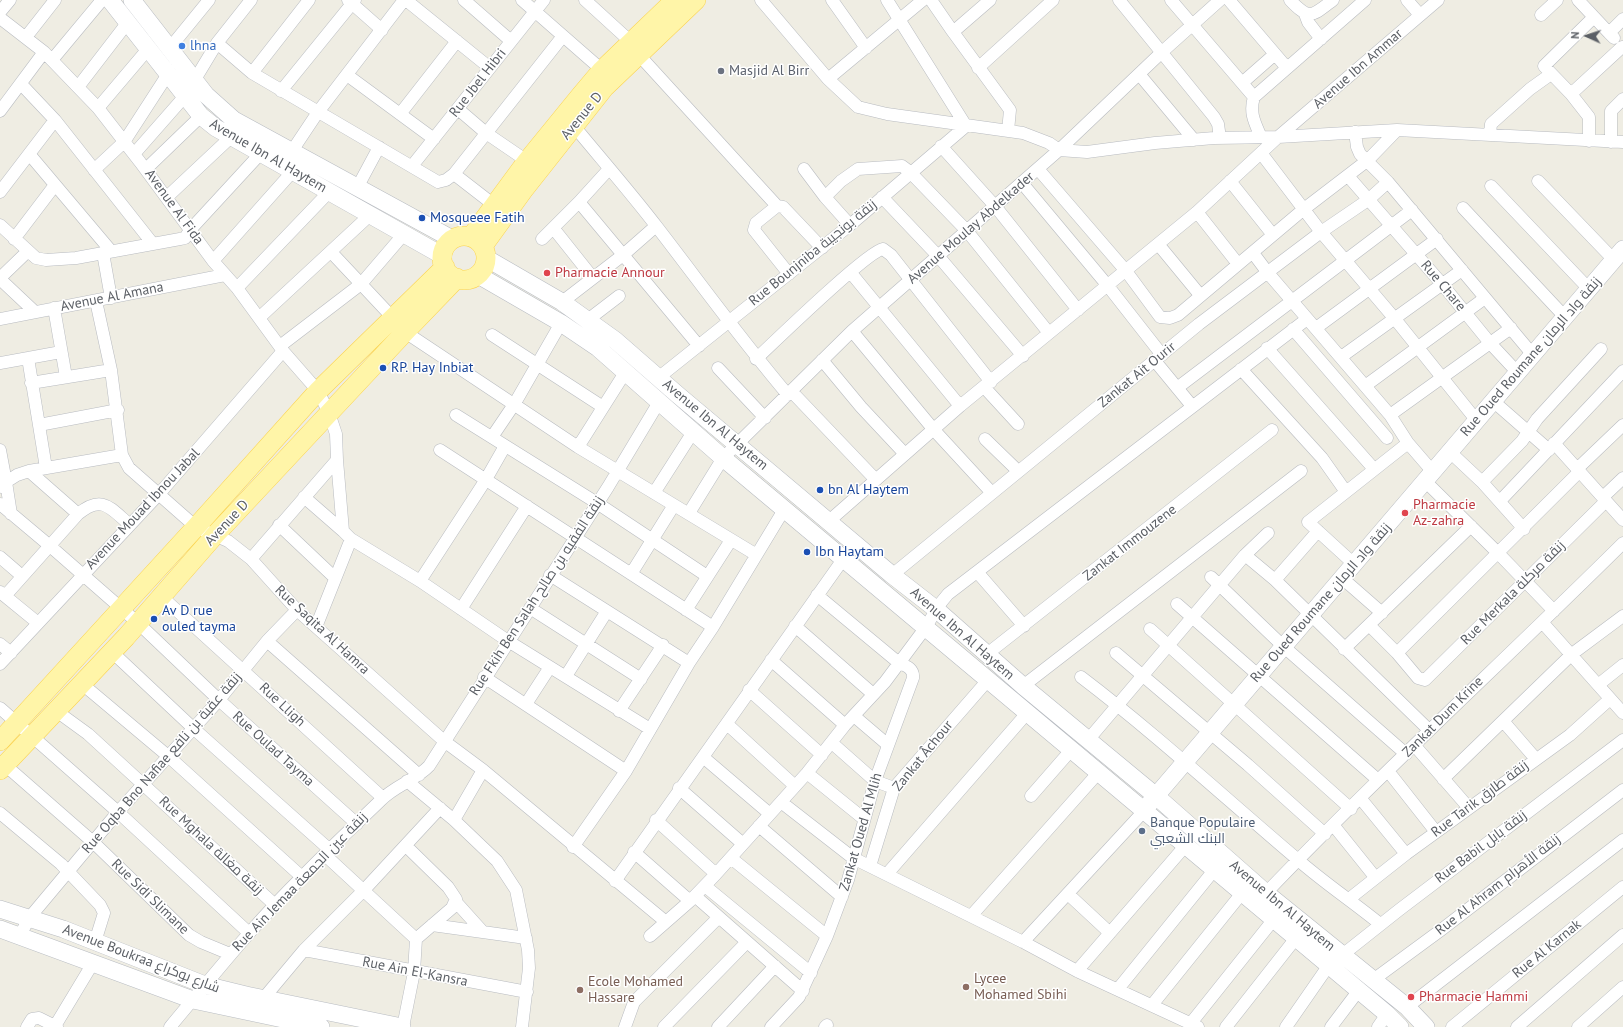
<!DOCTYPE html>
<meta charset="utf-8">
<style>
body{margin:0}
#map{position:relative;width:1623px;height:1027px;overflow:hidden;background:#efede3;font-family:"PT Sans",sans-serif}
canvas{display:block}
.north{position:absolute;left:1567px;top:16px;width:40px;height:40px;-webkit-text-stroke:3px #fff;paint-order:stroke;rotate:273deg;font-size:11px;font-weight:700;line-height:16px;text-align:center;color:#5b5f65}
.north::after{content:'';display:block;margin:auto;width:14px;height:18px;background:#5b5f65;clip-path:polygon(50% 0,100% 100%,50% 72%,0 100%)}
</style>
<div id="map">
<canvas width="1623" height="1027"></canvas>
<div class="north">N</div>
</div>
<script>
const ctx = document.querySelector('canvas').getContext('2d');
ctx.lineJoin = 'round';
function stroke(path, color, width, dash) { ctx.strokeStyle = color; ctx.lineWidth = width; ctx.lineCap = dash ? 'butt' : 'round'; ctx.setLineDash(dash || []); ctx.stroke(path); }
function label(font, color, halo, rows, align = 'center') {
  ctx.font = font + ' "PT Sans",Cairo,sans-serif'; ctx.lineWidth = 3; ctx.setLineDash([]); ctx.textBaseline = 'middle'; ctx.strokeStyle = halo; ctx.fillStyle = color; for (const [text, x, y, turn = 0] of rows) {
    ctx.save(); ctx.translate(x, y); ctx.rotate((+turn || 0) * Math.PI / 180); ctx.textAlign = isNaN(turn) ? turn : align; if (halo) ctx.strokeText(text, 0, 0); ctx.fillText(text, 0, 0); ctx.restore();
  }
}
const street = new Path2D(`
 M 348,0 L 382,30
 M 406,0 L 490,68
 M 464,0 L 511,41
 M 522,0 L 602,70
 M 585,0 L 631,42
 M 761,0 L 828,79 L 858,107 L 887,114 L 1023,133 L 1049,143 L 1059,150 L 1087,152 L 1155,143 L 1214,138 L 1278,137 L 1397,130 L 1623,142
 M 832,0 L 866,48
 M 931,0 L 953,32
 M 990,0 L 953,32 L 1010,110 L 1008,131
 M 1119,0 L 1214,117 L 1218,124 L 1220,138
 M 1171,0 L 1254,97
 M 1229,0 L 1287,68
 M 1290,0 C 1310,21 1312,16 1333,0
 M 1407,0 L 1420,15
 M 1578,0 L 1609,33
 M 0,12 L 10,0
 M 1305,14 L 1308,22 L 1321,39
 M 1541,15 L 1557,0
 M 0,18 L 44,52 L 98,108 L 140,162 L 213,261 L 237,288 L 283,351 L 318,391 L 329,413 L 336,434 L 337,460 L 343,531 L 351,539 L 420,581 L 508,641 L 650,729
 M 26,37 L 55,0
 M 1614,38 L 1609,33 L 1623,19
 M 217,43 L 252,73 L 438,182 L 446,180 L 454,174 L 563,36
 M 169,49 L 209,0
 M 639,55 L 777,206
 M 52,60 L 102,0
 M 978,68 L 1053,0
 M 252,73 L 309,0
 M 1139,74 L 1194,140
 M 347,75 L 434,139
 M 828,79 L 923,0
 M 1242,83 L 1275,54
 M 21,84 L 55,120 L 153,244
 M 78,87 L 128,22
 M 281,91 L 355,0
 M 1571,94 L 1622,47
 M 98,108 L 148,49
 M 458,109 L 486,133 L 527,161
 M 0,111 L 44,52
 M 400,114 L 457,41
 M 574,126 C 602,160 631,193 657,227 C 701,284 742,341 788,395
 M 1355,132 L 1357,147 L 1360,154 L 1388,182 L 1533,355
 M 1490,134 L 1491,124 L 1530,89 L 1551,74
 M 1261,137 C 1255,123 1249,113 1254,97 L 1365,0
 M 1589,141 L 1589,117 L 1571,94 L 1544,66 L 1594,17
 M 1611,142 L 1611,111 L 1623,99
 M 941,146 L 995,206 L 1078,310
 M 292,151 L 318,112 L 404,0
 M 1261,153 L 1321,232 L 1395,319 L 1477,421
 M 134,154 L 185,96 L 217,43 L 251,0
 M 30,155 L 111,251
 M 412,166 L 544,0
 M 146,169 L 201,116
 M 804,169 L 825,197
 M 1038,169 L 1126,271 L 1160,317 L 1170,318 L 1178,315 L 1304,209 L 1368,160 L 1397,130
 M 94,170 L 124,142 L 168,74
 M 454,174 L 494,205
 M 1348,176 L 1442,284 L 1490,343 L 1518,373
 M 1230,181 L 1273,235
 M 1538,181 L 1614,260
 M 1022,183 L 1108,286 L 1162,355
 M 1491,186 L 1589,289
 M 357,188 L 379,147
 M 0,192 L 55,120
 M 167,197 L 231,137
 M 882,197 L 939,257 L 1023,356
 M 579,202 L 699,346
 M 1463,208 L 1565,317
 M 1197,212 L 1238,264
 M 0,225 L 36,258 L 46,260 L 76,258 L 180,239 L 185,238 L 190,230 L 260,154
 M 850,225 L 825,197 L 841,181 L 858,169 L 902,166 L 910,172 L 967,231 L 1049,333
 M 554,229 L 593,278
 M 14,239 L 55,185
 M 542,239 L 579,202 L 609,169
 M 1158,244 L 1200,295
 M 331,252 L 392,317
 M 103,253 L 111,298
 M 1253,253 L 1268,273 L 1390,415 L 1408,443 L 1433,472
 M 213,261 L 293,171
 M 851,273 L 960,406
 M 789,274 L 754,230 L 756,223 L 777,206 L 783,207 L 822,248
 M 0,278 L 28,251
 M 0,279 L 35,312
 M 237,288 L 329,192
 M 96,301 L 111,370 L 122,455 L 129,468 L 196,527 L 228,541 L 251,559 L 297,610 L 444,741 L 483,770 L 666,922
 M 562,302 L 623,255 L 656,226
 M 54,308 L 66,377
 M 260,317 L 370,215
 M 0,319 L 225,275
 M 589,319 L 619,296
 M 1316,328 L 1437,239
 M 1293,329 L 1387,438
 M 852,331 L 934,430 L 992,493
 M 405,332 L 578,447 L 755,554
 M 492,335 L 603,407
 M 280,346 L 361,284 L 403,235
 M 1267,348 L 1374,469
 M 1341,357 L 1462,270
 M 28,358 L 46,468
 M 756,359 C 774,342 868,251 883,249 L 891,255 L 991,382
 M 822,360 L 861,407 L 905,454
 M 1155,361 L 1192,406
 M 0,363 L 61,352
 M 718,368 L 765,418
 M 1241,369 L 1322,458 L 1346,492
 M 658,378 L 850,225 L 966,126 L 887,0
 M 31,383 L 111,370
 M 1365,386 L 1485,298
 M 984,387 L 1018,424
 M 1177,388 L 1412,210
 M 792,392 L 876,480
 M 1493,401 L 1549,450
 M 456,415 L 597,503 L 707,576
 M 1390,415 L 1511,328
 M 39,425 L 118,410
 M 492,437 L 515,403 L 561,323
 M 985,439 L 1018,471
 M 1554,443 L 1623,520
 M 578,447 L 626,371
 M 0,450 L 6,482 L 2,487
 M 440,450 L 713,627
 M 1450,452 L 1482,482 L 1524,529
 M 1578,468 L 1623,425
 M 29,471 L 78,514
 M 1425,481 L 1499,554 L 1554,611
 M 1482,482 L 1522,441 L 1537,419 L 1601,349
 M 654,493 L 693,432
 M 304,497 L 343,531
 M 1603,497 L 1623,478
 M 1500,501 L 1623,371
 M 0,504 L 50,546 L 138,623 L 219,700 L 357,824
 M 689,513 L 723,458 L 852,331 L 1059,150 L 1162,52 L 1220,0
 M 11,514 L 6,482 L 17,475 L 29,471 L 122,455
 M 829,521 L 960,406 L 1197,212 L 1278,137 L 1438,0
 M 279,525 L 334,577
 M 1245,555 L 1275,580 L 1429,730
 M 0,557 L 22,576
 M 251,559 L 337,460
 M 1354,564 L 1308,522 L 1408,443
 M 978,573 L 1024,626
 M 631,574 L 674,505
 M 550,575 L 689,663
 M 892,575 L 1199,324 L 1321,232 L 1368,200 L 1388,182
 M 1211,577 L 1283,646 L 1406,754
 M 1342,578 L 1382,613
 M 1275,580 L 1318,531
 M 420,581 L 485,481 L 505,446
 M 0,592 L 38,623
 M 5,596 L 78,514 C 102,494 110,508 129,524
 M 162,597 L 383,798
 M 1177,604 L 1378,780
 M 530,608 L 641,679
 M 461,609 L 527,506
 M 686,610 L 731,540
 M 1542,622 L 1623,713
 M 1369,625 L 1397,653 L 1418,678 L 1425,680 L 1606,501
 M 795,626 L 873,694
 M 316,627 L 351,539
 M 1150,629 L 1351,809
 M 267,641 L 419,775
 M 0,644 L 11,653
 M 1344,649 L 1471,526
 M 111,651 L 193,728 L 330,850
 M 1116,653 L 1248,765 L 1325,834
 M 1397,653 L 1580,471
 M 987,654 L 1272,430
 M 771,660 L 845,725
 M 0,664 L 159,494 L 283,351
 M 566,676 L 607,611
 M 484,677 L 626,771
 M 1081,677 C 1156,734 1225,798 1297,859 C 1323,882 1353,902 1380,924
 M 81,683 L 168,756 L 302,877
 M 1598,685 L 1623,665
 M 1023,686 L 1301,471
 M 749,690 L 822,755
 M 526,704 L 550,667
 M 0,708 L 118,812 L 249,933
 M 55,710 L 88,734 L 275,905
 M 619,711 L 663,645
 M 854,716 L 888,745
 M 1503,721 L 1535,758
 M 727,724 L 795,786
 M 1088,740 L 1245,555 L 1268,533
 M 832,743 L 875,781 L 894,788
 M 1415,746 L 1469,808
 M 703,757 L 770,814
 M 5,765 L 93,842 L 189,935 L 201,942 L 230,954
 M 1388,771 L 1436,832
 M 807,773 L 864,819
 M 1443,779 L 1572,654 L 1623,616
 M 407,781 L 454,820 L 497,861 L 516,890 L 528,950 L 529,968 L 522,1027
 M 679,788 L 743,844
 M 1031,796 L 1072,749
 M 1361,799 L 1406,854
 M 781,802 L 853,858 L 1023,942 L 1077,971 L 1198,1027
 M 0,813 L 61,864 L 100,905 L 104,913 L 95,942
 M 454,820 L 483,770
 M 656,820 L 716,874
 M 759,826 L 842,897
 M 1334,826 L 1375,877
 M 406,846 L 448,887 L 456,899 L 452,908 L 416,939
 M 573,847 L 626,771 L 689,663 L 713,627 L 785,508
 M 634,852 L 690,901
 M 325,855 L 416,939 L 414,972 L 403,1027
 M 731,858 L 827,936
 M 870,866 L 894,788 L 988,680
 M 887,874 L 1028,712
 M 615,881 L 844,558
 M 705,886 L 811,973
 M 1266,893 C 1381,773 1505,660 1623,543
 M 1068,894 L 1110,933
 M 695,896 L 803,991
 M 1349,899 L 1406,854 L 1570,735 L 1610,699
 M 456,902 L 483,932
 M 971,916 L 1099,772
 M 432,925 L 526,938
 M 20,935 L 30,917 L 118,812 L 219,700 L 267,641 L 297,610
 M 650,936 L 690,901 L 716,874 L 807,773 L 845,725 L 885,682 L 926,627 L 939,605 L 948,594 L 1307,319
 M 1023,942 L 1144,811
 M 304,950 L 527,992
 M 1341,956 L 1399,910 L 1623,740
 M 1077,971 L 1186,845
 M 1373,980 L 1441,930 L 1623,790
 M 1118,989 L 1215,869
 M 263,999 L 304,950 L 364,890 L 440,808
 M 1152,1005 L 1242,893
 M 1407,1007 L 1623,840
 M 1191,1023 L 1274,919
 M 55,1026 L 93,963
 M 27,1027 L 32,1019 L 39,1018 L 57,1027
 M 170,1027 C 213,976 254,924 302,877 C 327,851 354,826 380,801 C 394,786 416,780 429,766 L 608,487 L 659,402
 M 625,1027 L 634,1002 L 718,918
 M 664,1027 L 747,942
 M 718,1027 L 775,966
 M 771,1027 L 799,997 L 827,936 L 848,880 L 875,781 L 913,678 C 914,669 907,666 899,663 L 817,595
 M 825,1027 L 827,1025
 M 1226,1027 L 1296,938
 M 1286,1027 L 1329,965
 M 1331,1027 L 1359,990
 M 1378,1027 L 1387,1014
 M 1452,1027 L 1623,887
 M 1517,1027 L 1623,935
 M 1578,1027 L 1623,987`);
const secondary = new Path2D(`
 M 110,0 L 201,116 L 216,128 L 443,256
 M 132,0 L 206,95 L 234,120 L 452,239
 M 486,258 L 562,302 L 615,340 L 678,395 L 892,575 L 937,610 L 1023,686 L 1156,796 L 1266,893 L 1407,1007 L 1426,1027
 M 478,275 L 561,323 L 598,348 L 723,458 L 1387,1014 L 1400,1027
 M 1149,804 L 1623,249
 M 0,909 L 63,929 L 205,985 L 246,995 L 402,1027
 M 0,929 L 193,1000 L 321,1027`);
const primary = new Path2D(`
 M442 258a22 22 0 1 1 44 0a22 22 0 1 1-44 0Z
 M 471,237 L 527,161 L 580,96 L 602,70 L 675,0
 M 483,246 L 525,188 L 604,88 L 696,0
 M 0,741 L 196,527 L 318,391 L 445,267
 M 0,770 L 126,637 L 215,535 L 405,332 L 457,278`);
stroke(street, '#b8bbc0', 13);
stroke(secondary, '#b8bcc2', 18);
stroke(primary, '#fbd350', 20);
stroke(street, '#fff', 12);
stroke(secondary, '#fff', 17);
stroke(primary, '#fff5a8', 19);
for (const [x, y, r, color] of [
 [182,46,4,"#3f7fe0"],
 [721,71,4,"#6b7280"],
 [422,218,4,"#1a4fb4"],
 [547,273,4,"#e0444e"],
 [383,368,4,"#1a4fb4"],
 [820,490,4,"#1a4fb4"],
 [1405,513,4,"#e0444e"],
 [807,552,4,"#1a4fb4"],
 [154,619,4,"#1a4fb4"],
 [1142,831,4,"#5c6f8a"],
 [966,987,4,"#8d6e63"],
 [580,990,4,"#8d6e63"],
 [1411,997,4,"#e0444e"]
]) { const dot = new Path2D(); dot.arc(x, y, r, 0, 2 * Math.PI); ctx.fillStyle = color; ctx.fill(dot); stroke(dot, '#fff', 1.5); }
label('14px', '#366cbe', '#fff', [
 ["lhna",190,46]
], 'left');
label('14px', '#5b5f65', '#fff', [
 ["Avenue Ibn Ammar",1358,69,-41],
 ["Rue Jbel Hibri",478,83,-52],
 ["Avenue D",582,116,-51],
 ["Avenue Ibn Al Haytem",268,156,30],
 ["Avenue Al Fida",174,207,54],
 ["Avenue Moulay Abdelkader",971,228,-41],
 ["Rue Bounjniba زنقة بونجيبة",813,253,-39],
 ["Rue Chare",1443,286,50],
 ["Avenue Al Amana",112,297,-11],
 ["Rue Oued Roumane زنقة واد الرمان",1531,357,-49],
 ["Zankat Ait Ourir",1137,375,-39],
 ["Avenue Ibn Al Haytem",715,425,40],
 ["Avenue Mouad Ibnou Jabal",143,509,-47],
 ["Avenue D",227,523,-47],
 ["Zankat Immouzene",1130,543,-38],
 ["Rue Merkala زنقة مركلة",1513,593,-45],
 ["Rue Fkih Ben Salah زنقة الفقيه بن صالح",537,596,-57],
 ["Rue Oued Roumane زنقة واد الرمان",1321,603,-49],
 ["Rue Saqita Al Hamra",322,630,43],
 ["Avenue Ibn Al Haytem",962,634,41],
 ["Rue Lligh",282,705,43],
 ["Zankat Dum Krine",1443,717,-45],
 ["Rue Oulad Tayma",273,749,42],
 ["Zankat Âchour",923,756,-51],
 ["Rue Oqba Bno Nafiae زنقة عقبة بن نافع",162,763,-49],
 ["Rue Tarik زنقة طارق",1480,799,-37],
 ["Zankat Oued Al Mlih",861,832,-74],
 ["Rue Mghala زنقة مغالة",211,846,43],
 ["Rue Babil زنقة بابل",1481,847,-37],
 ["Rue Ain Jemaa زنقة عين الجمعة",300,882,-46],
 ["Rue Al Ahram زنقة الأهرام",1498,885,-38],
 ["Rue Sidi Slimane",150,897,44],
 ["Avenue Ibn Al Haytem",1282,906,40],
 ["Rue Al Karnak",1547,949,-39],
 ["Avenue Boukraa شارع بوكراع",141,959,21],
 ["Rue Ain El-Kansra",415,972,11]
]);
label('14px', '#5b616d', '#fff', [
 ["Masjid Al Birr",729,71]
], 'left');
label('14px', '#164399', '#fff', [
 ["Mosqueee Fatih",430,218],
 ["RP. Hay Inbiat",391,368],
 ["bn Al Haytem",828,490],
 ["Ibn Haytam",815,552],
 ["Av D rue",162,611],
 ["ouled tayma",162,627]
], 'left');
label('14px', '#be3a42', '#fff', [
 ["Pharmacie Annour",555,273],
 ["Pharmacie",1413,505],
 ["Az-zahra",1413,521],
 ["Pharmacie Hammi",1419,997]
], 'left');
label('14px', '#4e5e75', '#fff', [
 ["Banque Populaire",1150,823],
 ["البنك الشعبي",1150,839]
], 'left');
label('14px', '#785e54', '#fff', [
 ["Lycee",974,979],
 ["Mohamed Sbihi",974,995],
 ["Ecole Mohamed",588,982],
 ["Hassare",588,998]
], 'left');
</script>
